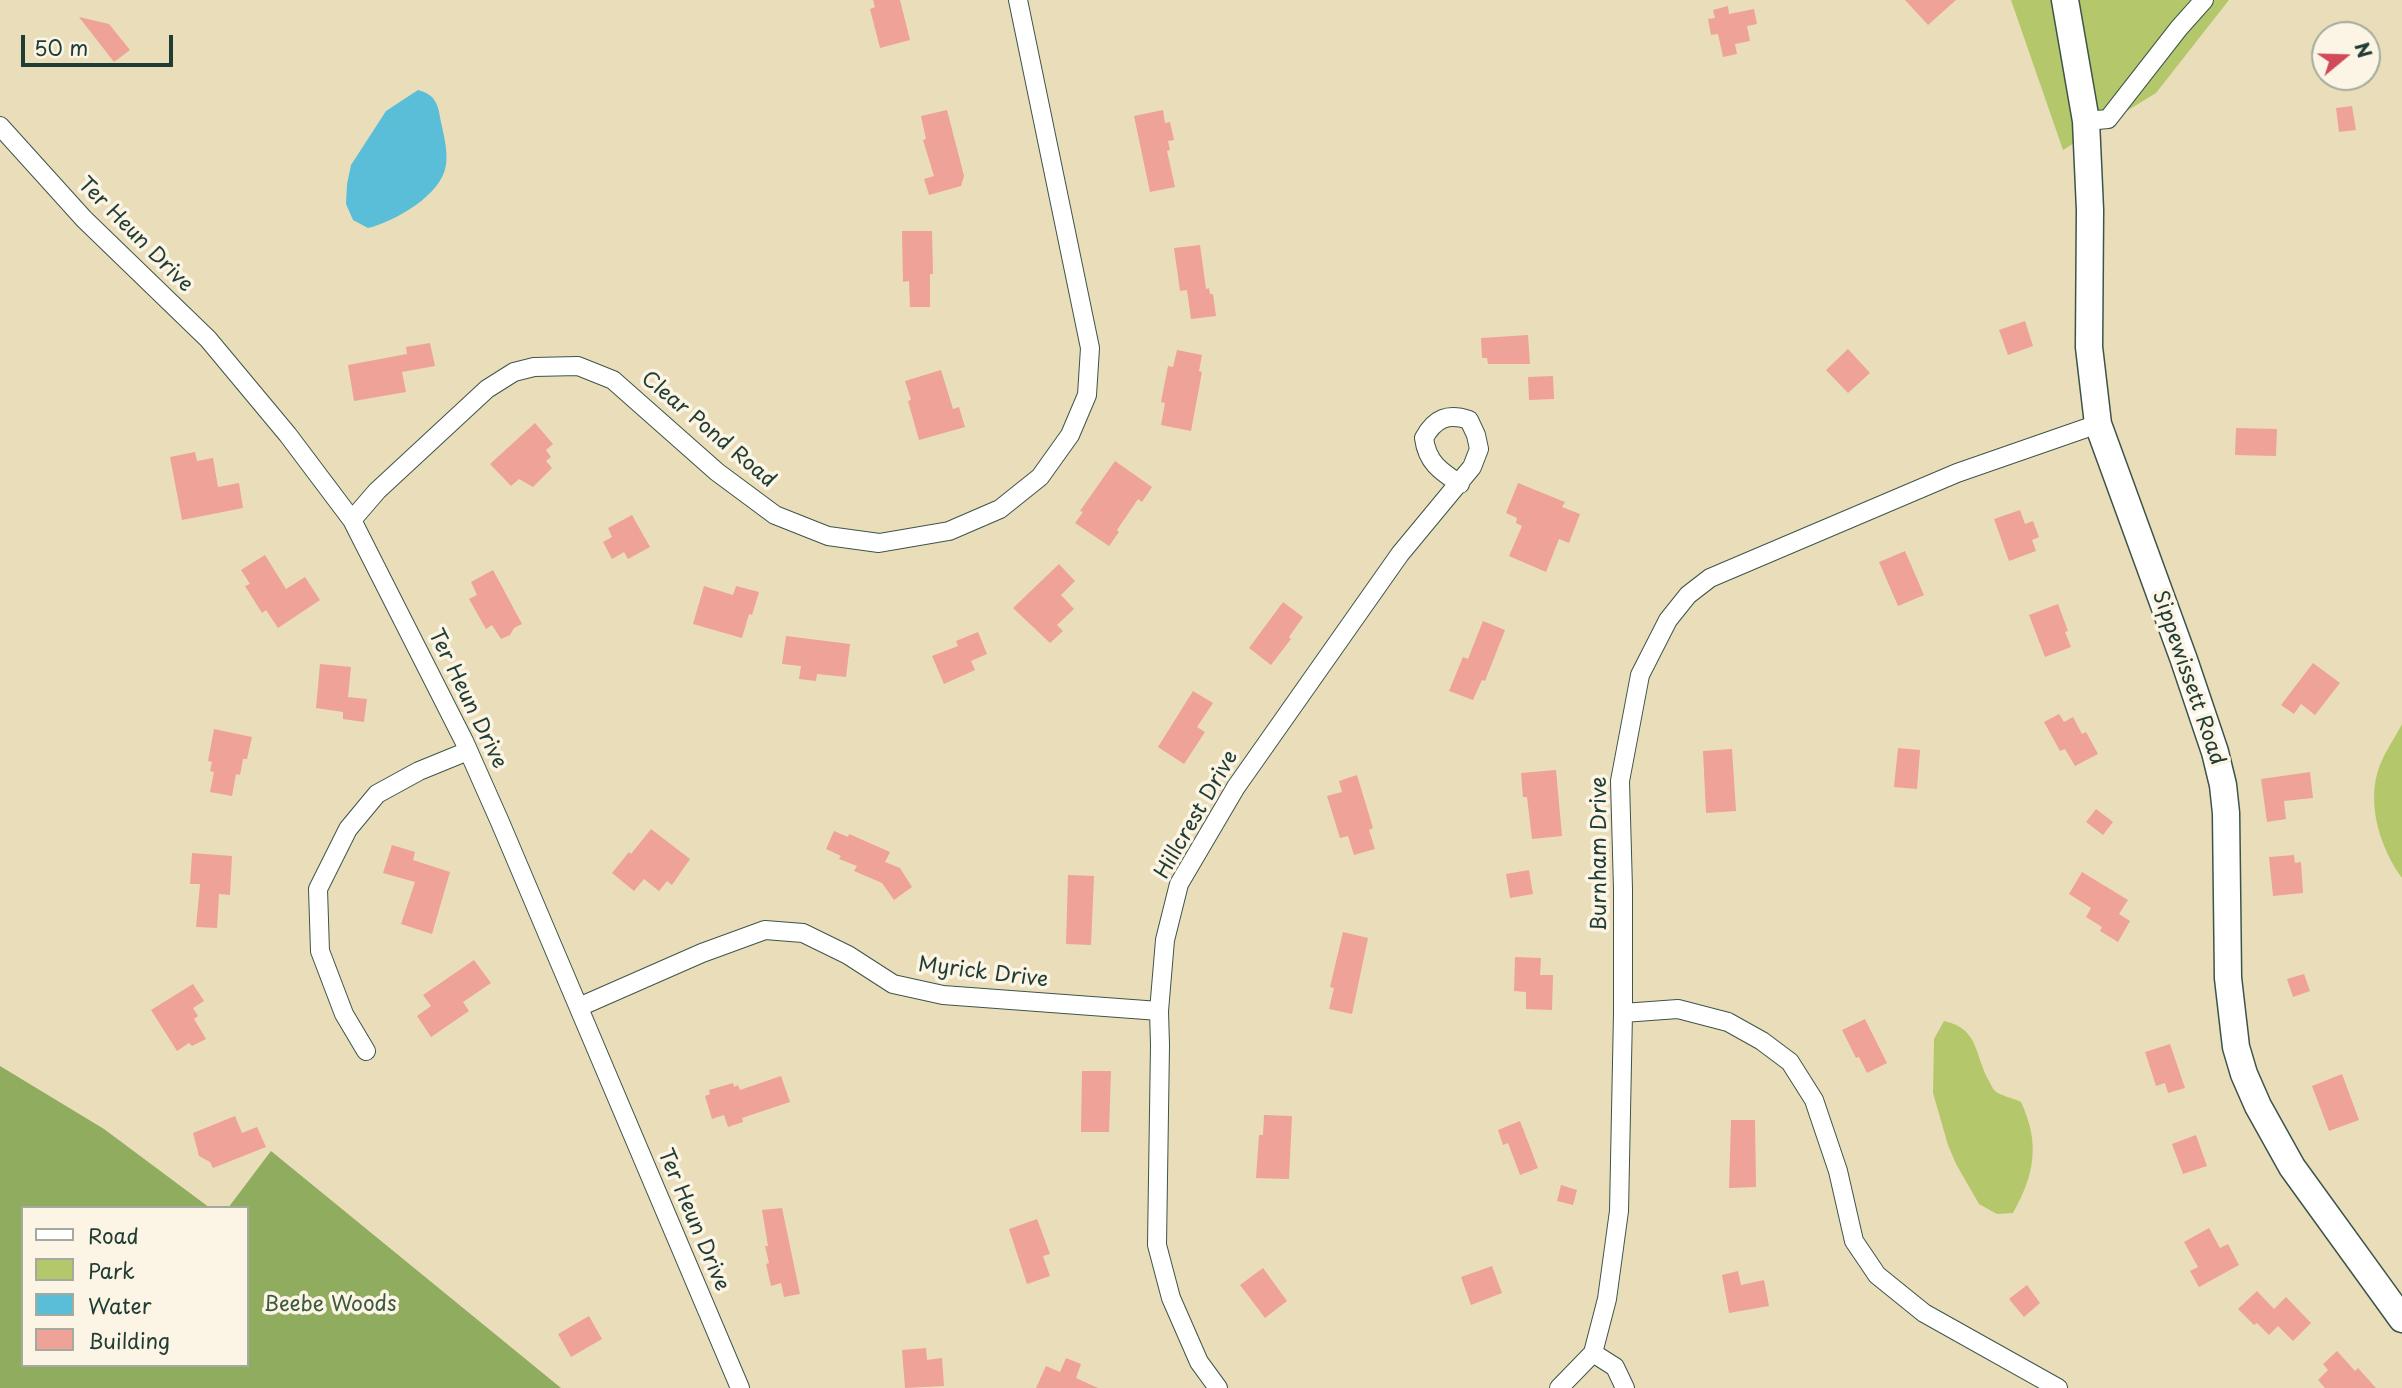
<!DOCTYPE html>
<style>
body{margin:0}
#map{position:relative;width:2402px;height:1388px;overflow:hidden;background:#eadeba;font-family:"Playpen Sans",sans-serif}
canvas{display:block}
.legend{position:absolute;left:21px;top:1206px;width:228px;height:161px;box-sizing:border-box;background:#fcf5e5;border:2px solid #a4ab9e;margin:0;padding:9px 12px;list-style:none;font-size:21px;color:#1f3d34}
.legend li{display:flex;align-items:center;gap:14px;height:35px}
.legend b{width:35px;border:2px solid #a4ab9e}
.north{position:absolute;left:2311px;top:21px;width:70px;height:70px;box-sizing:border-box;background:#fcf5e5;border:2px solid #a4ab9e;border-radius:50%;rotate:71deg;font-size:19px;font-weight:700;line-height:28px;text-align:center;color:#1f3d34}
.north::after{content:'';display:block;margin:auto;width:24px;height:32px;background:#d1495b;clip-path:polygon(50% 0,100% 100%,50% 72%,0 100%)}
.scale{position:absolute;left:21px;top:35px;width:152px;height:32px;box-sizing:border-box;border:4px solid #1f3d34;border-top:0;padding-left:9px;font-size:21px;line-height:24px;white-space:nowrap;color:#1f3d34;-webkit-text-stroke:5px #fcf5e5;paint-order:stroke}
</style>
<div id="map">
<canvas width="2402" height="1388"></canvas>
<ul class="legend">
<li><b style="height:9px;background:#fff"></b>Road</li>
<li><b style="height:19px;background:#b4c76b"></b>Park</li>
<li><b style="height:19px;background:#5abed8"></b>Water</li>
<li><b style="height:19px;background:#eea298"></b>Building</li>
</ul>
<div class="north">N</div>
<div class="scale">50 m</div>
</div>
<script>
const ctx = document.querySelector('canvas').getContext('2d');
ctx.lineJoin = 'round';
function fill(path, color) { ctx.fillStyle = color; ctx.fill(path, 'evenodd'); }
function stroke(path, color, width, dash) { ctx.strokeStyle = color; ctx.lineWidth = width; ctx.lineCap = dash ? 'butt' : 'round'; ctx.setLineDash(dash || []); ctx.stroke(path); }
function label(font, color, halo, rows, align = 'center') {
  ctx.font = font + ' "Playpen Sans",sans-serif'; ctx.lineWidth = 7; ctx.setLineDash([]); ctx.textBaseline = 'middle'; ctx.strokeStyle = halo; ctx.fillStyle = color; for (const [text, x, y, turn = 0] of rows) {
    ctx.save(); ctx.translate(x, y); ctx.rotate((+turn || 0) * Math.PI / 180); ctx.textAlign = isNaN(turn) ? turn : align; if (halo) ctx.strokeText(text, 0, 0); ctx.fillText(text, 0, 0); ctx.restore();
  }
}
fill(new Path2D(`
 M 2011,0 L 2229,0 L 2156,93 L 2063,150 Z
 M 2402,724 L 2402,878 C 2381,849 2368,809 2377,774 C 2382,755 2394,740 2402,724 Z
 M 1944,1021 C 1980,1029 1974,1055 1989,1081 C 1990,1083 1993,1089 1995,1091 C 2001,1096 2013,1098 2021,1102 C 2040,1143 2035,1174 2013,1213 L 1997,1214 L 1979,1204 L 1956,1164 L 1948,1145 L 1933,1093 L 1934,1039 Z`), '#b4c76b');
fill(new Path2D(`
 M 0,1066 L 104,1129 L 210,1208 L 23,1208 L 23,1365 L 247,1365 L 247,1208 L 228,1208 L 271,1151 L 561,1388 L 0,1388 Z`), '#8fac5f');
fill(new Path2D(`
 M 418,90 C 436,95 438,104 441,122 C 444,136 448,151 446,165 C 442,195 394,222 368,228 L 353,220 L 346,204 L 347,184 L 351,165 L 386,111 Z`), '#5abed8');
fill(new Path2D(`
 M 873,0 L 900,0 L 910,40 L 880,48 L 870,9 L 875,7 Z
 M 1905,0 L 1956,0 L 1928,25 Z
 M 1728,6 L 1729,14 L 1754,9 L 1757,24 L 1747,26 L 1750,41 L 1735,44 L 1737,54 L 1723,57 L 1718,34 L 1711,35 L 1708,19 L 1715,18 L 1713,10 Z
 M 79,17 L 109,24 L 130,50 L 114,62 Z
 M 2352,106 L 2356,130 L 2339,132 L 2336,108 Z
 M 947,110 L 964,176 L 961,186 L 929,195 L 924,179 L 934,176 L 923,140 L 926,139 L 921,116 Z
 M 1163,110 L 1165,123 L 1170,122 L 1174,140 L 1168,141 L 1170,150 L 1167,151 L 1175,187 L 1150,192 L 1134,116 Z
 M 902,231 L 932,231 L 933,274 L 930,274 L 930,307 L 910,307 L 909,281 L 903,282 Z
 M 1200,245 L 1206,289 L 1209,288 L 1210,294 L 1213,294 L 1216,316 L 1191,319 L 1187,290 L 1180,291 L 1174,248 Z
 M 2025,321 L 2033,346 L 2008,355 L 1999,330 Z
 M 1528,335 L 1530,364 L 1488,364 L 1487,358 L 1482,358 L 1481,338 Z
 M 430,343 L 435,366 L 402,372 L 406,392 L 354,401 L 348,365 L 407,354 L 406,347 Z
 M 1848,349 L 1870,373 L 1848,393 L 1826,370 Z
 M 1177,350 L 1202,355 L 1199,371 L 1202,372 L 1191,431 L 1161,425 L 1165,403 L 1161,402 L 1168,366 L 1173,367 Z
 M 941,370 L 953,409 L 959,407 L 965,427 L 919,440 L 908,401 L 911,400 L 905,381 Z
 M 1553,376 L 1554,399 L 1529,400 L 1528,377 Z
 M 535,423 L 553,444 L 546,450 L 551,457 L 546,461 L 552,468 L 533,487 L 519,479 L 511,486 L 490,464 Z
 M 2236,428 L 2277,429 L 2276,456 L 2235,455 Z
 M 195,452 L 197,461 L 213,458 L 218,487 L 239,483 L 243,508 L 182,520 L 170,457 Z
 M 1115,461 L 1152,487 L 1142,502 L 1138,499 L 1117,530 L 1119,532 L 1109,546 L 1075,523 L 1083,512 L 1080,511 Z
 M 1518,483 L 1565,502 L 1562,507 L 1580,514 L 1569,543 L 1559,539 L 1546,572 L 1509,556 L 1522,526 L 1516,523 L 1517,518 L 1506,513 Z
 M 2020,510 L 2025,524 L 2033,521 L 2039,537 L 2032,540 L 2036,551 L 2009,561 L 1994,519 Z
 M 632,515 L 650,547 L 628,559 L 624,552 L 612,559 L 603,542 L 612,537 L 608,528 Z
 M 1905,551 L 1924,595 L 1898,606 L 1879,562 Z
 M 265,555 L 286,589 L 305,577 L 320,600 L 278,628 L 266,610 L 262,613 L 245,586 L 250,584 L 241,570 Z
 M 1059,564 L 1075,581 L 1061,595 L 1074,609 L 1057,625 L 1063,631 L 1050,643 L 1013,608 Z
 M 493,570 L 522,624 L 514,628 L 510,635 L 501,639 L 492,625 L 486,629 L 469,599 L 477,595 L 471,582 Z
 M 704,586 L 733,595 L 736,586 L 759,592 L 752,615 L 749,614 L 742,638 L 693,624 Z
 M 1283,602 L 1303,617 L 1289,637 L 1291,639 L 1271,665 L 1249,648 Z
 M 2058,604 L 2068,631 L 2065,632 L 2071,647 L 2045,657 L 2029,615 Z
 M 1483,621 L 1505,630 L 1485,681 L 1482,680 L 1473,700 L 1449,691 L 1463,657 L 1468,659 Z
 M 978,632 L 987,654 L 971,661 L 975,670 L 944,684 L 932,656 L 958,646 L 956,641 Z
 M 786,636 L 850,644 L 846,677 L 817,674 L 816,681 L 799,679 L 801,666 L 782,664 Z
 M 2313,663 L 2340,683 L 2315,715 L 2301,704 L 2294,714 L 2281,705 Z
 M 320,664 L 351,667 L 348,697 L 367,699 L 364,722 L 343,719 L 343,712 L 316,708 Z
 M 1193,691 L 1213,703 L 1197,727 L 1205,732 L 1184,764 L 1158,747 Z
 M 2059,714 L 2064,722 L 2073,717 L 2082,734 L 2086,732 L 2098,754 L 2075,766 L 2065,749 L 2060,751 L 2044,722 Z
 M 214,729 L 252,737 L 247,759 L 243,759 L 240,775 L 236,774 L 232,796 L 210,792 L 214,772 L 210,771 L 212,762 L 208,761 Z
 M 1898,748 L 1920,750 L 1917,789 L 1894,787 Z
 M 1732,749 L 1736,811 L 1706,813 L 1703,751 Z
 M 1556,770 L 1562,836 L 1532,839 L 1527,797 L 1523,797 L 1521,773 Z
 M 2310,772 L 2313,798 L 2284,801 L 2286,819 L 2267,822 L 2261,779 Z
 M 1357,775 L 1373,828 L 1369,830 L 1375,849 L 1354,855 L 1348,836 L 1340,838 L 1327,796 L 1342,792 L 1339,781 Z
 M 2096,809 L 2113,822 L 2103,835 L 2086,822 Z
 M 651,829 L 690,859 L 672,885 L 667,881 L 659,891 L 644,879 L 634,891 L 612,873 L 629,852 L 631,854 Z
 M 834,831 L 848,837 L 849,834 L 890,852 L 885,862 L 900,868 L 912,887 L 894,900 L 882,883 L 854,871 L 857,866 L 839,859 L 841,856 L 826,849 Z
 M 392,845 L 415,852 L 413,860 L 450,872 L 432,934 L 401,924 L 415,882 L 383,873 Z
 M 192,853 L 232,856 L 230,895 L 219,894 L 217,928 L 196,927 L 200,884 L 190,884 Z
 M 2294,855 L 2295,863 L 2301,862 L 2303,893 L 2273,896 L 2269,857 Z
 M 1529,870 L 1533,894 L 1510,898 L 1506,874 Z
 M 2082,872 L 2128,900 L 2119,914 L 2130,921 L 2118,942 L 2100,931 L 2102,927 L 2086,917 L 2091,908 L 2069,894 Z
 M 1068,875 L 1094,876 L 1091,945 L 1066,944 Z
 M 1343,932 L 1368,938 L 1352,1014 L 1329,1009 L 1334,988 L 1330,987 Z
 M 1515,957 L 1541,958 L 1540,975 L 1553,975 L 1552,1010 L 1526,1009 L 1526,992 L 1514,991 Z
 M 474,960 L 491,983 L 463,1002 L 469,1011 L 431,1037 L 417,1016 L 431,1006 L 423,995 Z
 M 2304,974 L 2310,991 L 2293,997 L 2287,979 Z
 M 193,984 L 204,1001 L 193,1008 L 198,1016 L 194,1019 L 206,1039 L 192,1046 L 189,1043 L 177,1051 L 151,1010 Z
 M 1865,1019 L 1887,1063 L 1867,1073 L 1859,1057 L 1856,1058 L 1842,1030 Z
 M 2170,1044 L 2185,1088 L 2168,1093 L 2165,1083 L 2156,1086 L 2145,1052 Z
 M 1082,1071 L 1111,1071 L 1109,1132 L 1081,1132 Z
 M 2342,1074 L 2359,1120 L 2329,1131 L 2312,1086 Z
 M 781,1076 L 790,1102 L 742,1118 L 743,1122 L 728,1127 L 724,1115 L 712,1119 L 705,1096 L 710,1094 L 709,1090 L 733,1083 L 734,1087 L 738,1085 L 740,1090 Z
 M 1264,1115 L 1292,1116 L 1289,1179 L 1256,1178 L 1259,1135 L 1263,1135 Z
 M 235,1116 L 242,1133 L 257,1127 L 266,1147 L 213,1168 L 210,1162 L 199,1156 L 193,1133 Z
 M 1731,1120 L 1755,1120 L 1756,1187 L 1729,1188 Z
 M 1520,1121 L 1538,1168 L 1520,1175 L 1508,1143 L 1503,1145 L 1498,1130 Z
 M 2196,1135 L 2207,1166 L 2183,1174 L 2172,1144 Z
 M 1561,1185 L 1577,1190 L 1573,1205 L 1557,1201 Z
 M 782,1208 L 800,1294 L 784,1297 L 781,1283 L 771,1286 L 766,1264 L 769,1263 L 765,1246 L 768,1246 L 762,1210 Z
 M 1037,1219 L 1050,1254 L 1043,1256 L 1050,1276 L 1027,1284 L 1009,1229 Z
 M 2209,1228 L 2220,1248 L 2228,1244 L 2239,1265 L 2199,1287 L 2190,1271 L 2198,1267 L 2184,1242 Z
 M 1492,1266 L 1502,1293 L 1471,1305 L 1461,1277 Z
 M 1263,1268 L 1287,1301 L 1265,1318 L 1240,1285 Z
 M 1738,1271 L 1741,1285 L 1764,1280 L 1769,1306 L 1729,1313 L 1722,1275 Z
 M 2027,1285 L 2040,1303 L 2024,1317 L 2009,1299 Z
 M 2257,1291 L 2274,1309 L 2286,1297 L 2311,1323 L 2293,1341 L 2278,1326 L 2269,1335 L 2257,1323 L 2254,1325 L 2238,1309 Z
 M 589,1316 L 602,1339 L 571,1357 L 558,1334 Z
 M 926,1348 L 927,1360 L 942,1358 L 944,1386 L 905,1388 L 902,1350 Z
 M 2337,1351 L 2355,1371 L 2358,1368 L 2376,1388 L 2325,1388 L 2318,1380 L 2328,1370 L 2323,1364 Z
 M 1066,1358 L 1081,1364 L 1076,1378 L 1098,1388 L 1036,1388 L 1046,1366 L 1060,1372 Z`), '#eea298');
const street = new Path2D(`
 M 2086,121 L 2108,119 L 2179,28 L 2204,0
 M 0,126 L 84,219 L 208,339 L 288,435 L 352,520 L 464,741 L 500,822 L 740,1388
 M 352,520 L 377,491 L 487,389 L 514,372 L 534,367 L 578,366 L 613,380 L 717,472 L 775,515 L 828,536 L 879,543 L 949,531 L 1000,509 L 1040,477 L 1070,435 L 1087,395 L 1090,348 L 1018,0
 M 579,1007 L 702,953 L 765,930 L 803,933 L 848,955 L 893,984 L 943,995 L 1159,1011
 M 1623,1013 L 1678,1009 L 1728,1022 L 1762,1041 L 1790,1062 L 1814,1100 L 1838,1171 L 1854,1241 L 1877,1275 L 1924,1313 L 2058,1388
 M 366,1051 L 344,1014 L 320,951 L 318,889 L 348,829 L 377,794 L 419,771 L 468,751
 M 1218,1388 L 1199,1362 L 1171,1298 L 1157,1245 L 1160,1045 L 1159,1011 L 1165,940 L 1179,884 L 1236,787 L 1400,554 L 1472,467 L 1479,449 L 1476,435 L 1469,420 C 1448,413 1435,418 1424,438 C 1427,462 1440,471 1460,484
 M 1559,1388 L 1593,1353
 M 1625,1388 L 1615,1367 L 1593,1353 L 1607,1299 L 1619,1211 L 1623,1013 L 1623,889 L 1620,781 L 1640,675 L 1668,620 L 1688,595 L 1710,578 L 1957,473 L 2098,424`);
const secondary = new Path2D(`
 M 2065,0 L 2086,121 L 2090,210 L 2089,347 L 2098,424 L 2184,660 L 2215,752 L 2223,785 L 2226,813 L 2228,978 L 2236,1047 L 2244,1074 L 2258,1106 L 2292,1167 L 2402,1319`);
stroke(street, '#3d5548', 20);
stroke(secondary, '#3d5548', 29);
stroke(street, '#fff', 18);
stroke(secondary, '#fff', 26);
label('21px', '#1f3d34', '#fcf5e5', [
 ["Ter Heun Drive",135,235,45],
 ["Clear Pond Road",708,430,40],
 ["Sippewissett Road",2188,678,71],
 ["Ter Heun Drive",467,699,64],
 ["Hillcrest Drive",1197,815,-60],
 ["Burnham Drive",1600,854,-90],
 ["Myrick Drive",983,973,7],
 ["Ter Heun Drive",693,1220,67]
]);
label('21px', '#3d593f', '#fcf5e5', [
 ["Beebe Woods",330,1305]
]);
</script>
